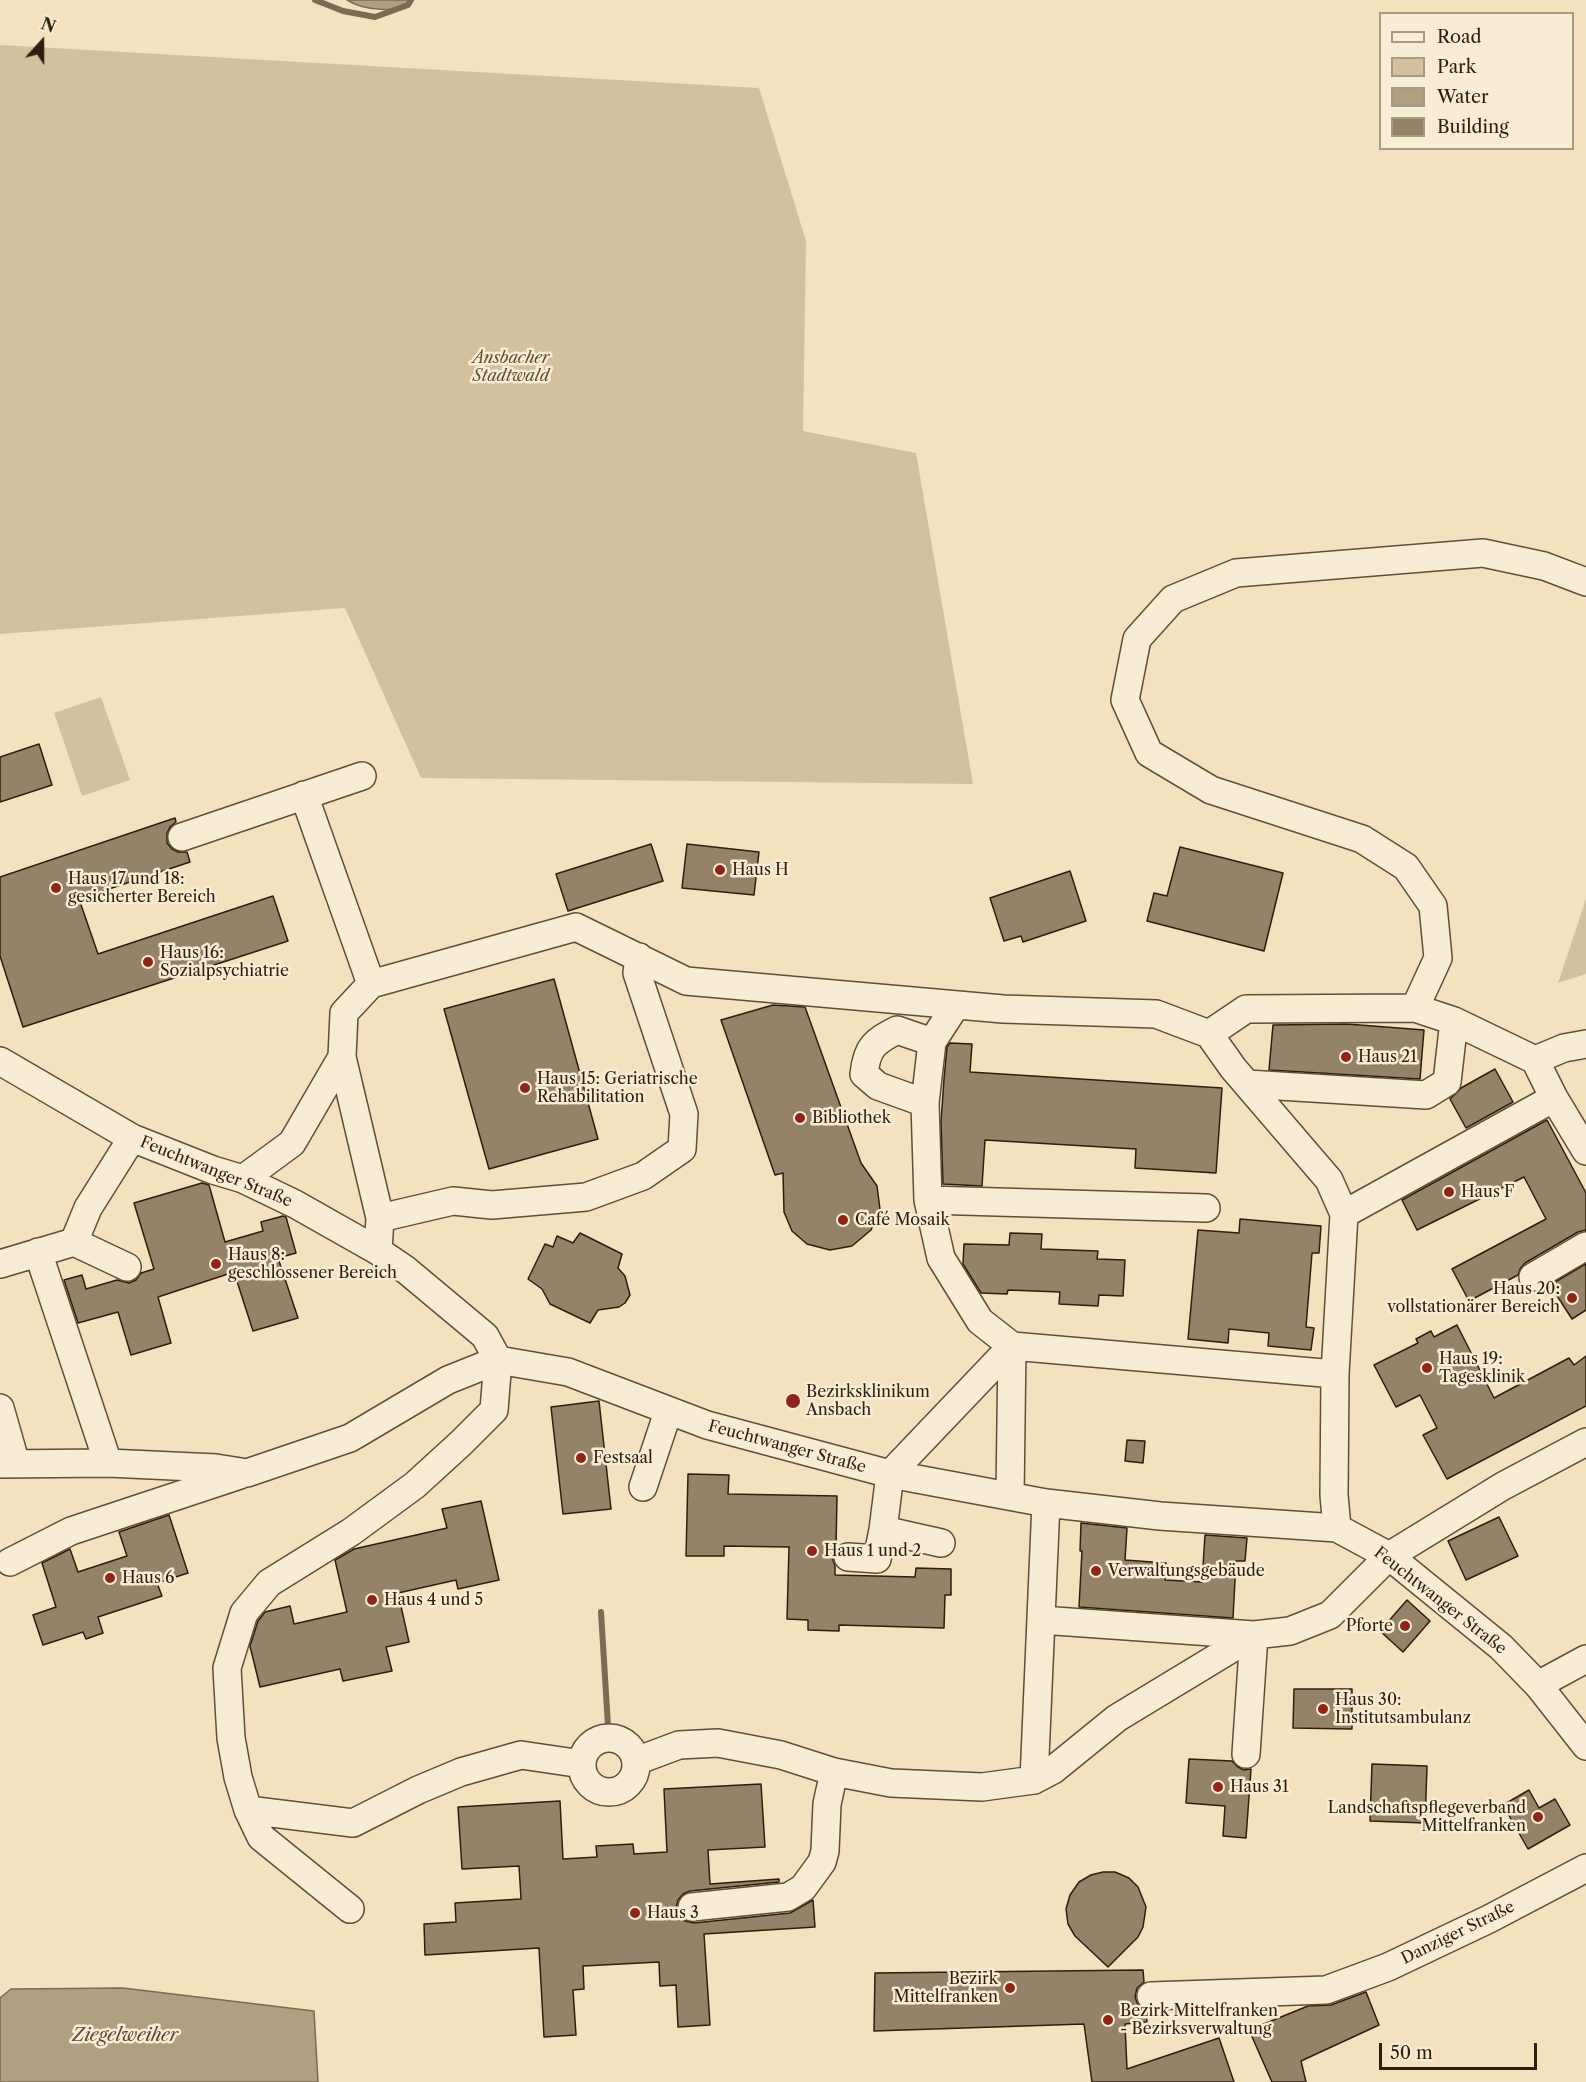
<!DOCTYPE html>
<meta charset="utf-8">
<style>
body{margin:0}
#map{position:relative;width:1586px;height:2082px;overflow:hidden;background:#f4e1bd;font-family:"Libre Caslon Text",serif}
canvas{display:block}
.legend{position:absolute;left:1379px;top:12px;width:195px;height:138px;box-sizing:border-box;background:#f8ecd4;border:2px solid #a89a84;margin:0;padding:8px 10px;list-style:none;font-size:18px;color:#2f1e0d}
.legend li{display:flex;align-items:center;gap:12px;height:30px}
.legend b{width:30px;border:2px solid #a89a84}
.north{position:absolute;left:12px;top:12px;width:60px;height:60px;-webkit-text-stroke:4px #f8ecd4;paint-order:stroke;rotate:21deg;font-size:16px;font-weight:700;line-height:24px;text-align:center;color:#2f1e0d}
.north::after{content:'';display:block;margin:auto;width:21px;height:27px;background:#2f1e0d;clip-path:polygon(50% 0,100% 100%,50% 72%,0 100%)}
.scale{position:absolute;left:1379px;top:2043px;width:158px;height:27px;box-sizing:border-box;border:3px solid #2f1e0d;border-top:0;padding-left:8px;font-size:18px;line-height:21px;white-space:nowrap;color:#2f1e0d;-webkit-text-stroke:4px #f8ecd4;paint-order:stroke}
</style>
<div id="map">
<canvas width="1586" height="2082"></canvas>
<ul class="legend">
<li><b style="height:8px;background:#f8ecd4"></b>Road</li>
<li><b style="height:16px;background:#d3c09f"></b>Park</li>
<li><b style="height:16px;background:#b19f81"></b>Water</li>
<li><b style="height:16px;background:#958369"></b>Building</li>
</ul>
<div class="north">N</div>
<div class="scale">50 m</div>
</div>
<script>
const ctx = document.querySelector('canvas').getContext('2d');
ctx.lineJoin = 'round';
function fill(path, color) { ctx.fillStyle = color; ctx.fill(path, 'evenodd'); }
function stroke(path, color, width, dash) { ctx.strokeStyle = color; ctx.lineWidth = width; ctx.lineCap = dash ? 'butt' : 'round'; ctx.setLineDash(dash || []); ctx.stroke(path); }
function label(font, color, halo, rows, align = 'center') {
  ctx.font = font + ' "Libre Caslon Text",serif'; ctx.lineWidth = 5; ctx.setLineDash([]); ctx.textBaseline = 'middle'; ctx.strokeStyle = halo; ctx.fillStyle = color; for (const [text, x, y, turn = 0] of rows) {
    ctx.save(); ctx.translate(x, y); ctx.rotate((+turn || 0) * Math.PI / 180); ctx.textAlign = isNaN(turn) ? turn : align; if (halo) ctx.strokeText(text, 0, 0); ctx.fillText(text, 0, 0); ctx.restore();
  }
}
fill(new Path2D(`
 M 0,45 L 759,88 L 806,241 L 803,431 L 916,453 L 973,784 L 421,778 L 345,608 L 0,634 Z
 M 101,697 L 130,780 L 82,796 L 54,713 Z
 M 1586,899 L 1586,974 L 1558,983 Z`), '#d3c09f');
const water = new Path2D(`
 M 347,0 L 411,0 C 401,16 361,9 347,0 Z
 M 123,1988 L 314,2011 L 318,2082 L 0,2082 L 0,1998 L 11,1989 Z`);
fill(water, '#b19f81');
stroke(water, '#7d6b53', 1.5);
stroke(new Path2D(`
 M 315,0 L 343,11 L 375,17 L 408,5 L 411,0
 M 601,1612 L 608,1726`), '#7d6b53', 6);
const building = new Path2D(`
 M 39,744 L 52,785 L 0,802 L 0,757 Z
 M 175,818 L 176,822 L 170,827 L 167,833 L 167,843 L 172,849 L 178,852 L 187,852 L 190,862 L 79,899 L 98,954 L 273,896 L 288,941 L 23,1027 L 0,956 L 0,877 Z
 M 651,844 L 663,881 L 568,911 L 556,874 Z
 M 687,844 L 759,852 L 754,895 L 682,888 Z
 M 1180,847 L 1283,873 L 1264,951 L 1147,921 L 1154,893 L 1167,896 Z
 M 1070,871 L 1086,921 L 1023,942 L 1021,936 L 1004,941 L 990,898 Z
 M 554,979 L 598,1139 L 489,1169 L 444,1009 Z
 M 773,1005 L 805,1007 L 861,1163 L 877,1186 L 880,1209 L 871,1230 L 852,1246 L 830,1250 L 807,1244 L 792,1231 L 784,1212 L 783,1173 L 775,1175 L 721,1020 Z
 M 1347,1024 L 1424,1030 L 1420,1079 L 1269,1070 L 1273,1025 Z
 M 950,1043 L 972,1044 L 970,1072 L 1222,1088 L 1216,1173 L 1135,1168 L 1136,1149 L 985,1140 L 982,1186 L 943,1184 L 941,1122 L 944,1079 L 947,1047 Z
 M 1495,1069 L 1513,1102 L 1466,1128 L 1450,1099 L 1461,1088 Z
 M 1547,1120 L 1586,1193 L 1586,1230 L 1578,1232 L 1525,1263 L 1520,1269 L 1518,1275 L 1469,1301 L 1452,1269 L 1546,1219 L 1524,1177 L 1417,1230 L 1402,1200 Z
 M 202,1183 L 209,1185 L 225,1242 L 263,1231 L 261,1222 L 283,1216 L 286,1217 L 296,1253 L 278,1258 L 298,1318 L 253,1331 L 234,1272 L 158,1297 L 171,1343 L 131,1355 L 118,1312 L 78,1323 L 64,1280 L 82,1275 L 86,1289 L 117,1280 L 129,1283 L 136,1280 L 141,1273 L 154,1269 L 134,1203 Z
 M 1240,1219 L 1321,1226 L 1319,1253 L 1312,1253 L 1306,1327 L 1314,1328 L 1311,1350 L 1268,1346 L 1269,1333 L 1229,1329 L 1228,1343 L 1188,1339 L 1198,1230 L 1239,1233 Z
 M 580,1233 L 622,1254 L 618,1268 L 625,1276 L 630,1295 L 625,1303 L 619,1307 L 598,1310 L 590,1323 L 550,1304 L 542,1289 L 528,1279 L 545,1244 L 553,1247 L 557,1236 L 573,1243 Z
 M 1010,1233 L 1042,1234 L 1041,1249 L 1098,1251 L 1097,1259 L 1125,1260 L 1123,1296 L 1099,1295 L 1098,1306 L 1059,1304 L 1060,1292 L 1008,1290 L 1007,1294 L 981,1293 L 963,1264 L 964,1244 L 1009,1245 Z
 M 1586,1264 L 1586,1310 L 1572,1319 L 1550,1285 Z
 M 1457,1325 L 1494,1398 L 1569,1358 L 1574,1365 L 1586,1356 L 1586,1406 L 1447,1479 L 1423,1435 L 1437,1428 L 1420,1395 L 1396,1407 L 1374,1365 L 1418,1343 L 1416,1339 L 1431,1331 L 1434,1337 Z
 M 599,1401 L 611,1509 L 563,1514 L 551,1407 Z
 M 1127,1440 L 1145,1441 L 1143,1463 L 1125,1461 Z
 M 688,1474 L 729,1475 L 728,1494 L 837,1496 L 836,1547 L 832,1557 L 835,1566 L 835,1575 L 915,1577 L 916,1568 L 951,1569 L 951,1595 L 945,1595 L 944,1628 L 839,1625 L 839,1631 L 808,1630 L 808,1620 L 787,1619 L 789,1547 L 724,1546 L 724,1556 L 686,1556 Z
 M 481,1501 L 499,1580 L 458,1589 L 456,1580 L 398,1593 L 409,1642 L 386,1647 L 392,1671 L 343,1681 L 340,1669 L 260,1687 L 250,1646 L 258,1621 L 265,1612 L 290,1606 L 294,1624 L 347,1612 L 335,1560 L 354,1549 L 447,1528 L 442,1509 Z
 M 169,1515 L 188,1573 L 157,1583 L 162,1596 L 98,1617 L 103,1633 L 86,1639 L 83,1632 L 43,1645 L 33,1615 L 56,1607 L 42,1563 L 70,1549 L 78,1572 L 127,1556 L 119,1532 Z
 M 1499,1517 L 1518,1556 L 1466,1580 L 1448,1541 Z
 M 1081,1523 L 1127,1528 L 1125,1560 L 1166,1563 L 1165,1580 L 1202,1582 L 1205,1535 L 1247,1538 L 1245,1561 L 1236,1561 L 1233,1618 L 1079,1607 L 1082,1551 L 1080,1551 Z
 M 1407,1600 L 1430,1621 L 1403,1652 L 1380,1631 Z
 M 1294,1689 L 1352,1689 L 1352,1729 L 1293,1728 Z
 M 1189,1759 L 1232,1761 L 1238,1767 L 1244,1770 L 1251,1769 L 1246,1838 L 1223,1836 L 1225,1806 L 1186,1803 Z
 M 1372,1764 L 1427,1766 L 1425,1823 L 1370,1821 Z
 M 761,1784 L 765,1847 L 708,1850 L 710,1884 L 779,1879 L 779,1882 L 690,1891 L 683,1894 L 678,1900 L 676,1909 L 680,1917 L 685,1921 L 694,1923 L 790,1913 L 813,1900 L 815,1927 L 704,1934 L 710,2025 L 678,2027 L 676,1985 L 660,1986 L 659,1962 L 583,1966 L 584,1989 L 573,1990 L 576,2035 L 544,2037 L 539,1948 L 425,1955 L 424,1924 L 456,1922 L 455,1903 L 521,1899 L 519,1866 L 462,1869 L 458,1807 L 560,1801 L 563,1859 L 597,1857 L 596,1846 L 633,1844 L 634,1854 L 667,1852 L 664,1789 Z
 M 1529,1790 L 1539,1808 L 1555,1799 L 1570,1825 L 1528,1849 L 1503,1805 Z
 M 1103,1872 L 1115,1872 L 1129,1878 L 1138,1887 L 1146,1907 L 1143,1927 L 1138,1937 L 1108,1967 L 1075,1936 L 1068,1924 L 1066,1909 L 1070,1895 L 1079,1882 L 1091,1875 Z
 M 1143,1970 L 1144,1982 L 1137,1988 L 1135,1997 L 1138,2005 L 1146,2011 L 1147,2022 L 1125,2024 L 1127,2069 L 1219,2038 L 1234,2082 L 1092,2082 L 1084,2024 L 874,2031 L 875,1973 Z
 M 1366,1992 L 1379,2025 L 1301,2061 L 1306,2082 L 1272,2082 L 1249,2030 L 1308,2006 L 1331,2005 Z`);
fill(building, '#958369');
stroke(building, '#2f1e0d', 1.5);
const minor = new Path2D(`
 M 304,795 L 371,984
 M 182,837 L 362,776
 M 956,1005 L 932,1042 L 925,1103 L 928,1200 L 941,1258 L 980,1321 L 1012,1346 L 1335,1374
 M 1415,1008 L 1438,958 L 1433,906 L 1406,867 L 1362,839 L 1211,790 L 1149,753 L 1125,700 L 1137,639 L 1173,599 L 1236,573 L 1483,553 L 1544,566 L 1586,582
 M 1454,1021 L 1535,1060 L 1554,1098 L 1586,1151
 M 1209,1034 L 1246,1009 L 1415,1008 L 1454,1021 L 1447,1082 L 1426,1095 L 1247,1084
 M 342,1057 L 380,1218
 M 1535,1060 L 1564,1048 L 1586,1044
 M 0,1061 L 132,1138 L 213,1170 L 243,1179 L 295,1204 L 378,1251 L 406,1270 L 485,1336 L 498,1360 L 568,1372 L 707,1425 L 890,1474 L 1046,1503 L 1160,1516 L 1337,1528 L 1389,1556 L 1501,1647 L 1538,1685 L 1586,1746
 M 925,1103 L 878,1086 L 864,1074 C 867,1047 874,1042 897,1030 L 932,1042
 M 243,1179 L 292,1143 L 342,1057 L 344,1013 L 371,984 L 576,927 L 686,981 L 1003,1009 L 1156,1014 L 1209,1034 L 1233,1068 L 1329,1180 L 1344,1214 L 1335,1374 L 1334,1495 L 1337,1528
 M 928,1200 L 1206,1208
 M 1344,1214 L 1554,1098
 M 74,1242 L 127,1267
 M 378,1251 L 380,1218 L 453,1201 L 492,1205 L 586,1197 L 643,1176 L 682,1149 L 684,1114 L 637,973 L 639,957
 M 38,1252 L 108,1463 L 216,1468 L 247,1473 L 350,1438 L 448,1380 L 498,1360 L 494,1410 L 461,1443 L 415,1485 L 351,1532 L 269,1583 L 244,1613 L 227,1668 L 231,1738 L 238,1777 L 248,1810 L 261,1837 L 350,1909
 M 0,1264 L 74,1242 L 88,1208 L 132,1138
 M 1533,1277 L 1586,1246
 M 0,1408 L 16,1464
 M 0,1464 L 108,1463
 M 643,1487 L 668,1412
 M 1010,1496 L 1012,1346
 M 941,1543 L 883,1530 L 890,1474 L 1012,1346
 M 848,1557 L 877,1559 L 883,1530
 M 10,1562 L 71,1531 L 240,1475
 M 1041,1620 L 1254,1635 L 1246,1754
 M 1538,1685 L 1586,1659
 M582 1765a27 27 0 1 1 54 0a27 27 0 1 1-54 0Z
 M 636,1761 L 679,1745 L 718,1743 L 781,1755 L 834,1772 L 891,1783 L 982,1787 L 1034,1780 L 1053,1770 L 1117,1718 L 1254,1635 L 1290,1631 L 1330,1615 L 1389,1556 L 1503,1486 L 1586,1442
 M 1034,1780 L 1046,1503
 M 248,1810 L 353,1823 L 418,1790 L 461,1772 L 521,1755 L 582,1764
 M 692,1907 L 788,1897 L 803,1888 L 822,1862 L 825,1851 L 827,1804 L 834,1772
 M 1151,1996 L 1326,1990 L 1388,1967 L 1489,1919 L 1586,1868`);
stroke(minor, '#604f39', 30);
stroke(minor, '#f8ecd4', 27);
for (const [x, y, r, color] of [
 [720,870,6,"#8f2418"],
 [56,888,6,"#8f2418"],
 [148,962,6,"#8f2418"],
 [1346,1057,6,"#8f2418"],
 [525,1088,6,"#8f2418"],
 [800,1118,6,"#8f2418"],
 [1449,1192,6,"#8f2418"],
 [843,1220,6,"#8f2418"],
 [216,1264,6,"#8f2418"],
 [1572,1298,6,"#8f2418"],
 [1427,1368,6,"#8f2418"],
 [793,1401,8,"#8f2418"],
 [581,1458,6,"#8f2418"],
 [812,1551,6,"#8f2418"],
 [1096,1571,6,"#8f2418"],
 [110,1578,6,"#8f2418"],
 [372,1600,6,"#8f2418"],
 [1405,1626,6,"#8f2418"],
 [1323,1709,6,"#8f2418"],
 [1218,1787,6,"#8f2418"],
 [1538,1817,6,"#8f2418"],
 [635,1913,6,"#8f2418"],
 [1010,1988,6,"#8f2418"],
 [1108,2020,6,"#8f2418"]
]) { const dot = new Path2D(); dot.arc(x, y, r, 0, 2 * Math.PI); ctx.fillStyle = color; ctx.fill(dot); stroke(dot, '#f8ecd4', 2); }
label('italic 16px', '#604f39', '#f8ecd4', [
 ["Ansbacher",511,358],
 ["Stadtwald",511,376]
]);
label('16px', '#2f1e0d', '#f8ecd4', [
 ["Haus H",732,870],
 ["Haus 17 und 18:",68,879],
 ["gesicherter Bereich",68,897],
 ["Haus 16:",160,953],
 ["Sozialpsychiatrie",160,971],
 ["Haus 21",1358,1057],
 ["Haus 15: Geriatrische",537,1079],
 ["Rehabilitation",537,1097],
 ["Bibliothek",812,1118],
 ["Haus F",1461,1192],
 ["Café Mosaik",855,1220],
 ["Haus 8:",228,1255],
 ["geschlossener Bereich",228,1273],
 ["Haus 20:",1560,1289,"right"],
 ["vollstationärer Bereich",1560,1307,"right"],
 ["Haus 19:",1439,1359],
 ["Tagesklinik",1439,1377],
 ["Bezirksklinikum",806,1392],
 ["Ansbach",806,1410],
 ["Festsaal",593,1458],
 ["Haus 1 und 2",824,1551],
 ["Verwaltungsgebäude",1108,1571],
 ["Haus 6",122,1578],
 ["Haus 4 und 5",384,1600],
 ["Pforte",1393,1626,"right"],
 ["Haus 30:",1335,1700],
 ["Institutsambulanz",1335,1718],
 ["Haus 31",1230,1787],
 ["Landschaftspflegeverband",1526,1808,"right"],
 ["Mittelfranken",1526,1826,"right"],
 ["Haus 3",647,1913],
 ["Bezirk",998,1979,"right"],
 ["Mittelfranken",998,1997,"right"],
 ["Bezirk Mittelfranken",1120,2011],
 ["- Bezirksverwaltung",1120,2029]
], 'left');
label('16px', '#2f1e0d', '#f8ecd4', [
 ["Feuchtwanger Straße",216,1172,22],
 ["Feuchtwanger Straße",787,1447,15],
 ["Feuchtwanger Straße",1440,1601,38],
 ["Danziger Straße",1458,1933,-26]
]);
label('italic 18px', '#5c4b36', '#f8ecd4', [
 ["Ziegelweiher",125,2036]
]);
</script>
